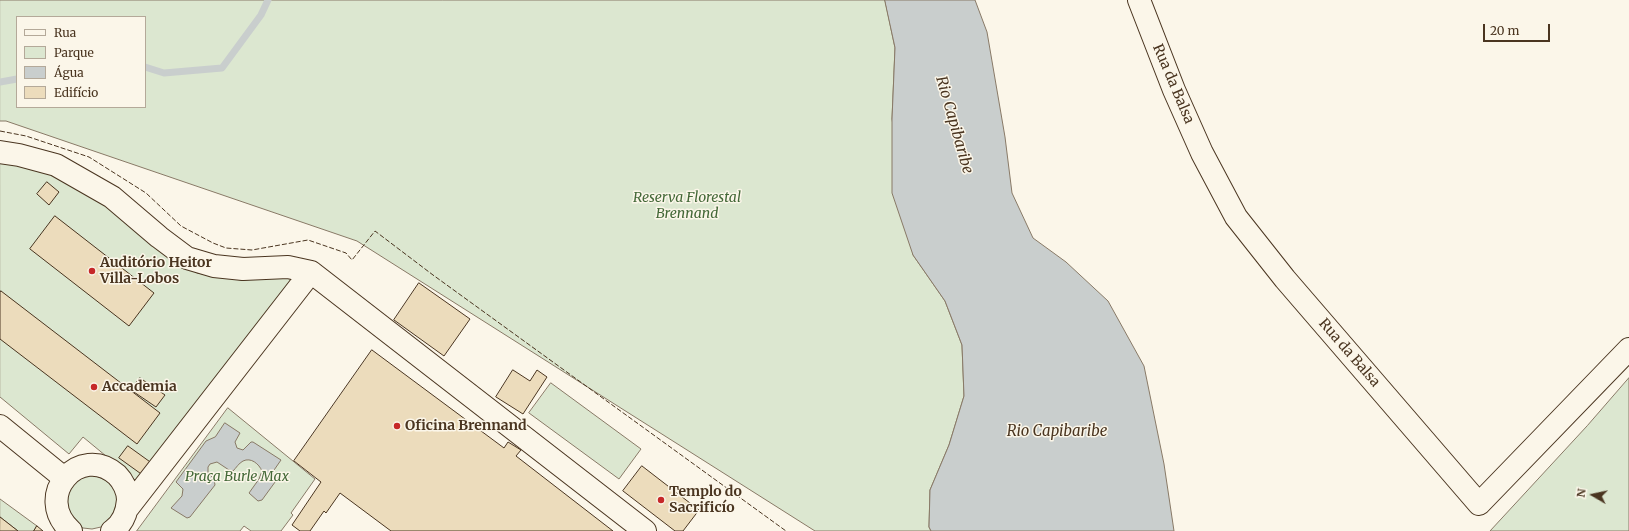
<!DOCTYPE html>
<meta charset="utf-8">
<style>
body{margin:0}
#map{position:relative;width:1629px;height:531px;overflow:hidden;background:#fbf6e9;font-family:Merriweather,serif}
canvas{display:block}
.legend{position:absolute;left:16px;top:16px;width:130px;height:92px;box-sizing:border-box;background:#fbf6e9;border:1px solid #b4a999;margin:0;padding:5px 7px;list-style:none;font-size:12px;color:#4a3520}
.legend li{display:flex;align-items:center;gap:8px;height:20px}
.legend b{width:20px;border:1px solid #b4a999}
.north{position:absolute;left:1573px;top:475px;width:40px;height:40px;-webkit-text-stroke:3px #fbf6e9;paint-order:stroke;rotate:279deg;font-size:11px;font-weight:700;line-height:16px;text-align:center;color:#4a3520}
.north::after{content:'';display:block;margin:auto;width:14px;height:18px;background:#4a3520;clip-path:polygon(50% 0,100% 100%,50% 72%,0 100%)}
.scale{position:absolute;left:1483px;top:24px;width:67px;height:18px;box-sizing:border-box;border:2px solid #4a3520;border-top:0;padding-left:5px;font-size:12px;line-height:14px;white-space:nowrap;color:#4a3520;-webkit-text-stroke:3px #fbf6e9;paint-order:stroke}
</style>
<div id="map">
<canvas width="1629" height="531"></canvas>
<ul class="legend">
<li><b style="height:5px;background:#fbf6e9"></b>Rua</li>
<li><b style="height:11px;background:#dce7d0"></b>Parque</li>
<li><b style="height:11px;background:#c9cecd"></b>Água</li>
<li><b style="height:11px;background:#ecdcbc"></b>Edifício</li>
</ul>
<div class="north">N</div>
<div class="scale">20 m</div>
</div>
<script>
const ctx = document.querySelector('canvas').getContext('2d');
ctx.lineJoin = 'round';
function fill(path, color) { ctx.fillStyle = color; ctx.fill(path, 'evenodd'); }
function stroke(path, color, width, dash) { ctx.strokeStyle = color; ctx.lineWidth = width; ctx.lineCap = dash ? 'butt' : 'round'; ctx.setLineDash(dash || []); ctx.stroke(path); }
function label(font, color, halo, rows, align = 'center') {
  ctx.font = font + ' Merriweather,serif'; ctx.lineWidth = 3; ctx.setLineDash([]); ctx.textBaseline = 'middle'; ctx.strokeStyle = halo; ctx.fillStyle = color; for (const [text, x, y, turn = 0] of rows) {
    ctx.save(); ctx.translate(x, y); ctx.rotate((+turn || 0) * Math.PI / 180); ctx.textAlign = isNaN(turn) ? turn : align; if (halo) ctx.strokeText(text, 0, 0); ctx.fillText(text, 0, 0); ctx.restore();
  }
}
const green = new Path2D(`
 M 0,0 L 885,0 L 895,48 L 892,119 L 913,255 L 945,301 L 962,345 L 964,396 L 949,445 L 930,490 L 929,527 L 931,531 L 815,531 L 357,241 L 6,121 L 0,121 ZM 17,17 L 145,17 L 145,107 L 17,107 Z
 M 0,161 L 42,167 L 109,203 L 164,250 L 197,273 L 241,280 L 303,276 L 152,494 L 83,437 L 69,454 L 0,397 Z
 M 1629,378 L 1629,531 L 1490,531 L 1587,426 Z
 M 551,383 L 641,449 L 619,479 L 529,413 Z
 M 228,408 L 315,479 L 291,513 L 293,515 L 281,531 L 251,531 L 244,526 L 240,531 L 137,531 Z
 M 94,475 L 110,482 L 116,489 L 118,507 L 109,523 L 101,527 L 92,529 L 83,528 L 75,524 L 69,517 L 66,492 L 77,478 Z
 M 0,499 L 37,526 L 34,531 L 18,531 L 0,517 Z`);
fill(green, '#dce7d0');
stroke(green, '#887966', 1);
const water = new Path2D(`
 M 885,0 L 975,0 L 987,32 L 1005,137 L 1012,193 L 1033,238 L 1066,262 L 1108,301 L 1144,366 L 1164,464 L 1174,531 L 931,531 L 929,527 L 930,490 L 949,445 L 964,396 L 962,345 L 945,301 L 913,255 L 892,193 L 892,119 L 895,48 Z
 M 225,423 L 240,433 L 235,442 L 237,448 L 243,450 L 251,442 L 253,442 L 281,460 L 272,473 L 278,478 L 262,500 L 258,501 L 249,493 L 259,479 L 262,471 C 259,464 251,457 243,461 C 239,463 236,468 233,471 L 229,470 L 217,462 L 210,464 L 208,467 L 208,473 L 214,479 L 215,485 L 190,517 L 187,518 L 171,508 L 182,496 L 183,489 L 176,482 L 206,441 L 215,437 Z`);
fill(water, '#c9cecd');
stroke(water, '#887966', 1);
stroke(new Path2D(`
 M 145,67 L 164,73 L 222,68 L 261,15 L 268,0
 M 0,82 L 17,79`), '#c9cecd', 7);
const building = new Path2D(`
 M 47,182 L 59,192 L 49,205 L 37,194 Z
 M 55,216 L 154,293 L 129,326 L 30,249 Z
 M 419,283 L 470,319 L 444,356 L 394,320 Z
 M 1,291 L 160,413 L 137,444 L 0,339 L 0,293 Z
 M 372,350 L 504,448 L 508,442 L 521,450 L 516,456 L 613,531 L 391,531 L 340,493 L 326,513 L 324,511 L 310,531 L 300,531 L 292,525 L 321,482 L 294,461 Z
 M 513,370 L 530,381 L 537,370 L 547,377 L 523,414 L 496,397 Z
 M 140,378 L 165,395 L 156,407 L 131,390 Z
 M 128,446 L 153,464 L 144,476 L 119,458 Z
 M 642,466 L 699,510 L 683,531 L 675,531 L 623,491 Z
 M 0,517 L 18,531 L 0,531 Z
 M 37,526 L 43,531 L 34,531 Z`);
fill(building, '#ecdcbc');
stroke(building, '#4a3520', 1);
const minor = new Path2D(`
 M 1139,0 L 1174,90 L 1202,153 L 1236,217 L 1285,279 L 1479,504 L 1629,349
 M 0,152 L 19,155 L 56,165 L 112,197 L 159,237 L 187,258 L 214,266 L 243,269 L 288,267 L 311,272 L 645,531
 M 0,426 L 64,478
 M 127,509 L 311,272
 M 71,531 C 32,496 80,442 117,475 C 123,481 128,491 128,500 C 127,512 123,524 112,531`);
stroke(minor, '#4a3520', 24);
stroke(minor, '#fbf6e9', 22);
stroke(new Path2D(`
 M 0,131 L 26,136 L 89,157 L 146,193 L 181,226 L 213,243 L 226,248 L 252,250 L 308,240 L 346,253 L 352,260 L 375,231 L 433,275 L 786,531`), '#4a3520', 1, [5, 2]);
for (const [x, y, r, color] of [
 [92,271,4,"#c62828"],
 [94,387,4,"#c62828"],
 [397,426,4,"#c62828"],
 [661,500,4,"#c62828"]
]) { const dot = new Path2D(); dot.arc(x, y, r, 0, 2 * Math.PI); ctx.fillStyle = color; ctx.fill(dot); stroke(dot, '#fbf6e9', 1.5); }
label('14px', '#4a3520', '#fbf6e9', [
 ["Rua da Balsa",1173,84,67],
 ["Rua da Balsa",1349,353,49]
]);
label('italic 14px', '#436837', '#fbf6e9', [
 ["Reserva Florestal",687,198],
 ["Brennand",687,214],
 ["Praça Burle Max",237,477]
]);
label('bold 14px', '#4a3520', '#fbf6e9', [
 ["Auditório Heitor",100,263],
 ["Villa-Lobos",100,279],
 ["Accademia",102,387],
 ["Oficina Brennand",405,426],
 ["Templo do",669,492],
 ["Sacrificío",669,508]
], 'left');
label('italic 15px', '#4a3520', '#fbf6e9', [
 ["Rio Capibaribe",954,125,74],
 ["Rio Capibaribe",1057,432]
]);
</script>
